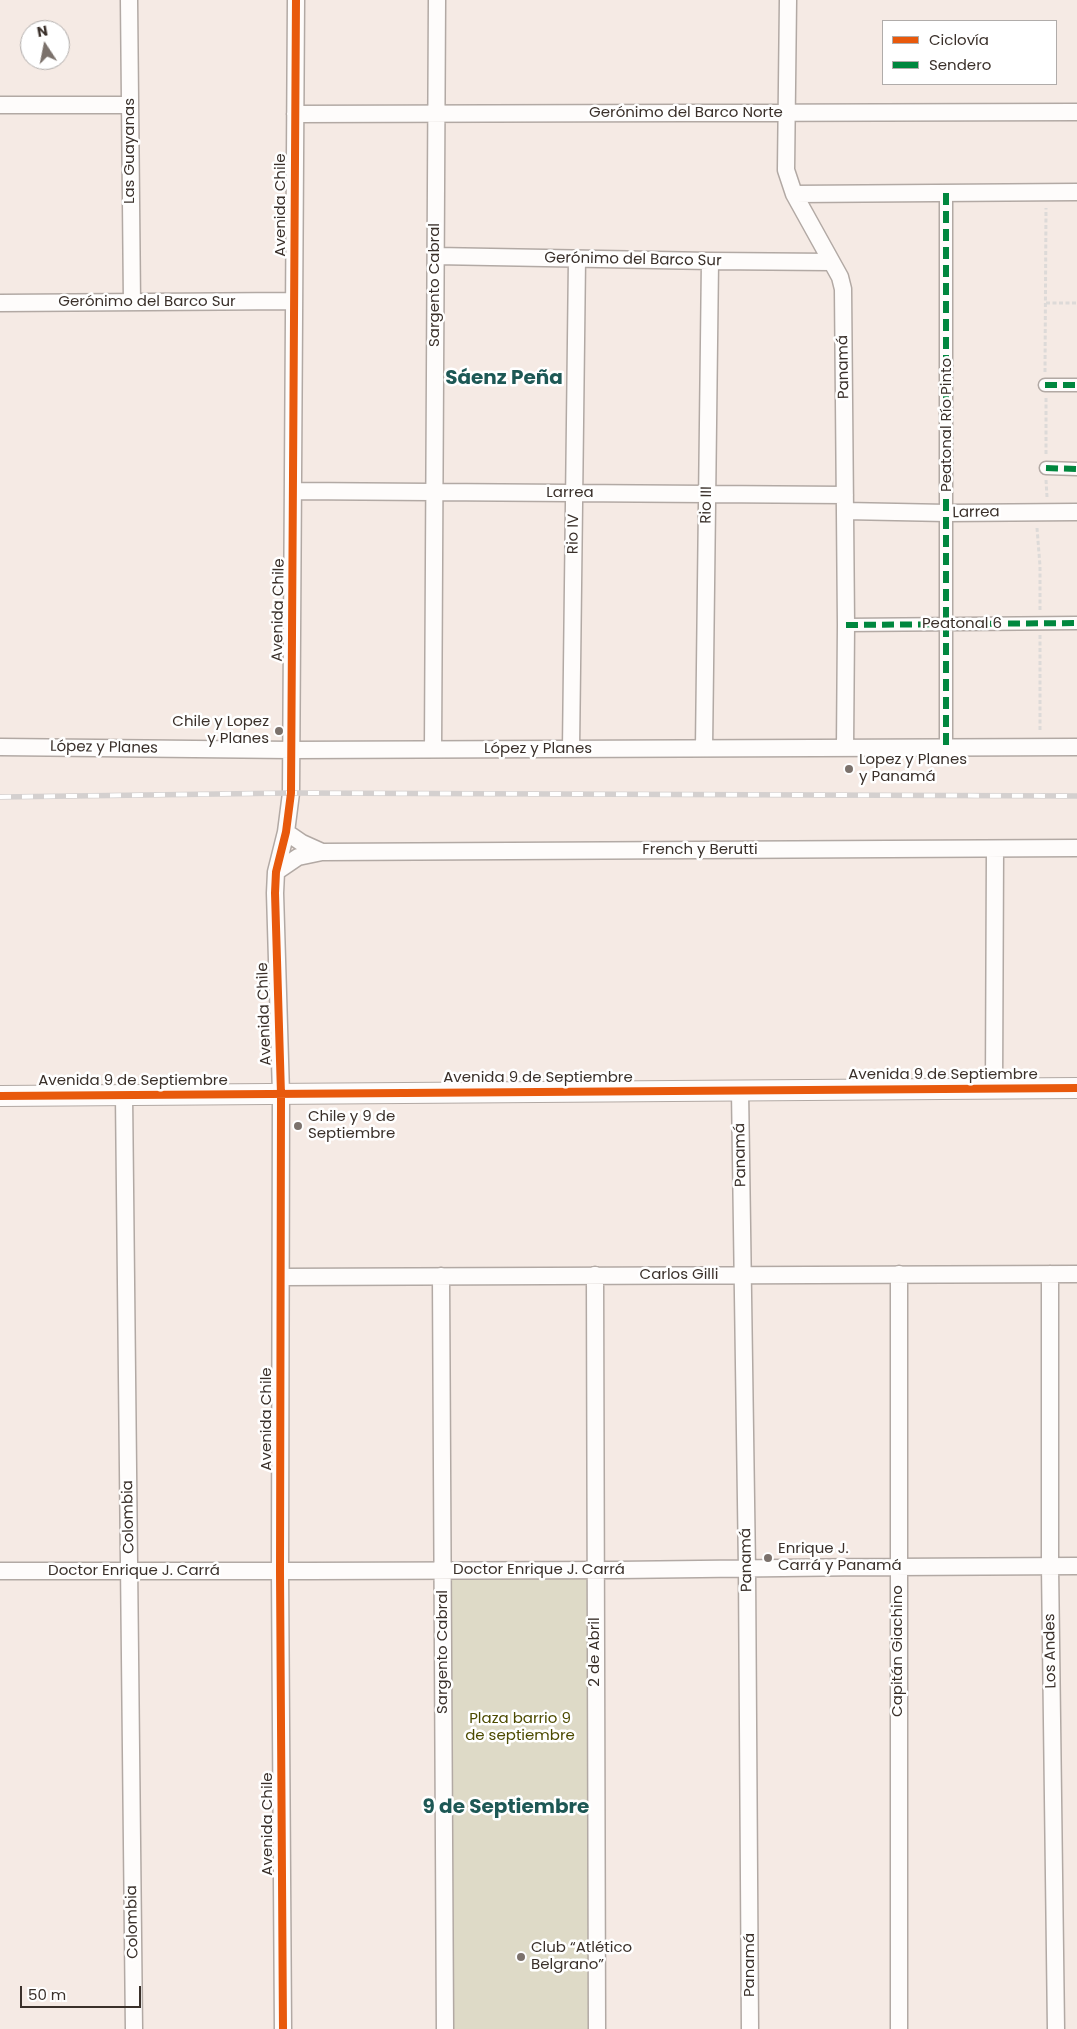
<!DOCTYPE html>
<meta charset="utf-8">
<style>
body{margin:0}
#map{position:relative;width:1077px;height:2029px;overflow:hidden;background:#f5eae4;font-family:Poppins,sans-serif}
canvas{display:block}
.legend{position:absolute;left:882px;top:20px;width:175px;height:65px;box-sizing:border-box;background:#fff;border:1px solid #b0acaa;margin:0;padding:6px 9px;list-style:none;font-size:15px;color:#3a302a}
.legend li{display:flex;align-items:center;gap:10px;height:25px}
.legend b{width:25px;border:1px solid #b0acaa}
.north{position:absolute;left:20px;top:20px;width:50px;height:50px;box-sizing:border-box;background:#fff;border:1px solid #b0acaa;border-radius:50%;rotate:349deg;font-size:14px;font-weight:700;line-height:20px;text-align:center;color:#3a302a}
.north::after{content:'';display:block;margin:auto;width:18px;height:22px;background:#7b716b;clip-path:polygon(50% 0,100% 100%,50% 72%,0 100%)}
.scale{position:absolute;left:20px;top:1986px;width:121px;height:22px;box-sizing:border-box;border:2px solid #3a302a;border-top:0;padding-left:6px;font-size:15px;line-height:18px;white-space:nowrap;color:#3a302a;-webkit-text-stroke:4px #fff;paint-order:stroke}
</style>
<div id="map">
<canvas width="1077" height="2029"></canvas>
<ul class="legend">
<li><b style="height:6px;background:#e8590c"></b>Ciclovía</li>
<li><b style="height:6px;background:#00873e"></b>Sendero</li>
</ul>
<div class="north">N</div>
<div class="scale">50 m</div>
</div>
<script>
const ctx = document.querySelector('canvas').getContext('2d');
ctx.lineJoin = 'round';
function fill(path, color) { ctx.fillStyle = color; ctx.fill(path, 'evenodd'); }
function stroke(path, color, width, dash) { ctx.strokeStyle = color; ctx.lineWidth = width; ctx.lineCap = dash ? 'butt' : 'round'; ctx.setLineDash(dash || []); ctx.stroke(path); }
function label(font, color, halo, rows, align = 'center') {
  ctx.font = font + ' Poppins,sans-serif'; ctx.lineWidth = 5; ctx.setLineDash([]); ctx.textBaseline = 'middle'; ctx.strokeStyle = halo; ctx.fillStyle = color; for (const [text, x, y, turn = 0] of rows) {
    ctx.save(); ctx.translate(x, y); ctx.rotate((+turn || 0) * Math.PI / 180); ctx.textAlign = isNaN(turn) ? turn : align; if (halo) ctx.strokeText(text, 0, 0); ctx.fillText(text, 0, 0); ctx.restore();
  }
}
fill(new Path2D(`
 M 595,1570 L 597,2029 L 445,2029 L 443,1571 Z`), '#dedac7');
const pedestrian = new Path2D(`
 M 946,193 L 946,747
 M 1045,385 L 1077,385
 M 1046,468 L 1077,469
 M 846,625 L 1077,623`);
const minor = new Path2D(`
 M 129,0 L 132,302
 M 788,0 L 786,170 L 794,194 L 840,277 L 843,289 L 846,625 L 845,748
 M 0,105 L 130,105
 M 295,114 L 1077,112
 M 794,194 L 1077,192
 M 436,256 L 710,261 L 831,262
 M 0,303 L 294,301
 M 294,491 L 845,495
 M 845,511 L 947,513 L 1077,512
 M 0,747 L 291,750 L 1077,747
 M 704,748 L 710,261
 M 433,749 L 437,0
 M 571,749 L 577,259
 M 286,832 L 302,843 L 322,852
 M 276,872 L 298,857 L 322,852 L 1077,848
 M 994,1088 L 995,849
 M 740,1090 L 747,1569 L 750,2029
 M 124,1095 L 134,2029
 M 1050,1274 L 1050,1566 L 1056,2029
 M 595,1275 L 597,2029
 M 441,1276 L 445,2029
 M 281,1277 L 1077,1274
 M 0,1571 C 206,1571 411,1571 617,1570 C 770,1568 924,1566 1077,1566
 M 283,2029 L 280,1572 L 281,1094 L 275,893 L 276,872 L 286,832 L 291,793 L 296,0
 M 899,2029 L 899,1274`);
const tertiary = new Path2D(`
 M 0,1096 L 1077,1088`);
stroke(pedestrian, '#b2a9a4', 15);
stroke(minor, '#b2a9a4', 19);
stroke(tertiary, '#b2a9a4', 22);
stroke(new Path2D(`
 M 1046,303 L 1077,303
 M 1045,372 L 1046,208
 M 1046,398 L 1046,454
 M 1046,480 L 1047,497
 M 1037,528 L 1040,566 L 1040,611
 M 1040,635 L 1040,731`), '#dddad8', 3, [4, 2.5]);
stroke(pedestrian, '#fefcfb', 12);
stroke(minor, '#fefcfb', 16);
stroke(tertiary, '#fefcfb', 20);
const rail = new Path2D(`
 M 0,797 L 291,793 L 1077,796`);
stroke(rail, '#d4d0cf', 5.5);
stroke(rail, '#fff', 4, [11]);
stroke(new Path2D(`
 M 946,193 L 946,747
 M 1045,385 L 1077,385
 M 1046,468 L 1077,469
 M 846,625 L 1077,623`), '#00873e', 6, [12, 6]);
stroke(new Path2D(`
 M 0,1096 L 1077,1088
 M 283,2029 L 280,1572 L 281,1094 L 275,893 L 276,872 L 286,832 L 291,793 L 296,0`), '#e8590c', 8);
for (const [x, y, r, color] of [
 [279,731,5,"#7b716b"],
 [849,769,5,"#7b716b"],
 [298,1126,5,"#7b716b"],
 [768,1558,5,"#7b716b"],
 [521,1957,5,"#7b716b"]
]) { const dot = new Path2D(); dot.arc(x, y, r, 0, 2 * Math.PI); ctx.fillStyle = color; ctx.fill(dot); stroke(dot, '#fff', 2); }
label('15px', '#3a302a', '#fff', [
 ["Gerónimo del Barco Norte",686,113],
 ["Las Guayanas",130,151,-90],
 ["Avenida Chile",281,205,-90],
 ["Gerónimo del Barco Sur",633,260,1],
 ["Sargento Cabral",435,285,-90],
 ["Gerónimo del Barco Sur",147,302],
 ["Panamá",844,367,-91],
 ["Peatonal Río Pinto",947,425,-90],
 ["Larrea",570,493],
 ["Rio III",707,505,-89],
 ["Larrea",976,513,-1],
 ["Rio IV",574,534,-89],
 ["Avenida Chile",279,610,-89],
 ["Peatonal 6",962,624],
 ["López y Planes",104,748,1],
 ["López y Planes",538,749],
 ["French y Berutti",700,850],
 ["Avenida Chile",265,1014,-92],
 ["Avenida 9 de Septiembre",943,1075],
 ["Avenida 9 de Septiembre",538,1078],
 ["Avenida 9 de Septiembre",133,1081],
 ["Panamá",741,1155,-91],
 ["Carlos Gilli",679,1275],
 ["Avenida Chile",267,1419,-90],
 ["Colombia",129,1517,-91],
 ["Panamá",747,1560,-91],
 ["Doctor Enrique J. Carrá",539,1570],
 ["Doctor Enrique J. Carrá",134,1571],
 ["Capitán Giachino",898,1651,-90],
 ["Los Andes",1051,1651,-91],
 ["Sargento Cabral",443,1652,-90],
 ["2 de Abril",595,1652,-90],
 ["Avenida Chile",268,1824,-90],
 ["Colombia",133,1922,-91],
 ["Panamá",750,1965,-90]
]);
label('15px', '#3a302a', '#fff', [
 ["Chile y Lopez",269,722,"right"],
 ["y Planes",269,739,"right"],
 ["Lopez y Planes",859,760],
 ["y Panamá",859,777],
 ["Chile y 9 de",308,1117],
 ["Septiembre",308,1134],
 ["Enrique J.",778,1549],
 ["Carrá y Panamá",778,1566],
 ["Club “Atlético",531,1948],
 ["Belgrano”",531,1965]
], 'left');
label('15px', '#4c4a00', '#fff', [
 ["Plaza barrio 9",520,1719],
 ["de septiembre",520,1736]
]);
label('bold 20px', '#1d5855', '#fff', [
 ["Sáenz Peña",504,379],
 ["9 de Septiembre",506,1808]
]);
</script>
